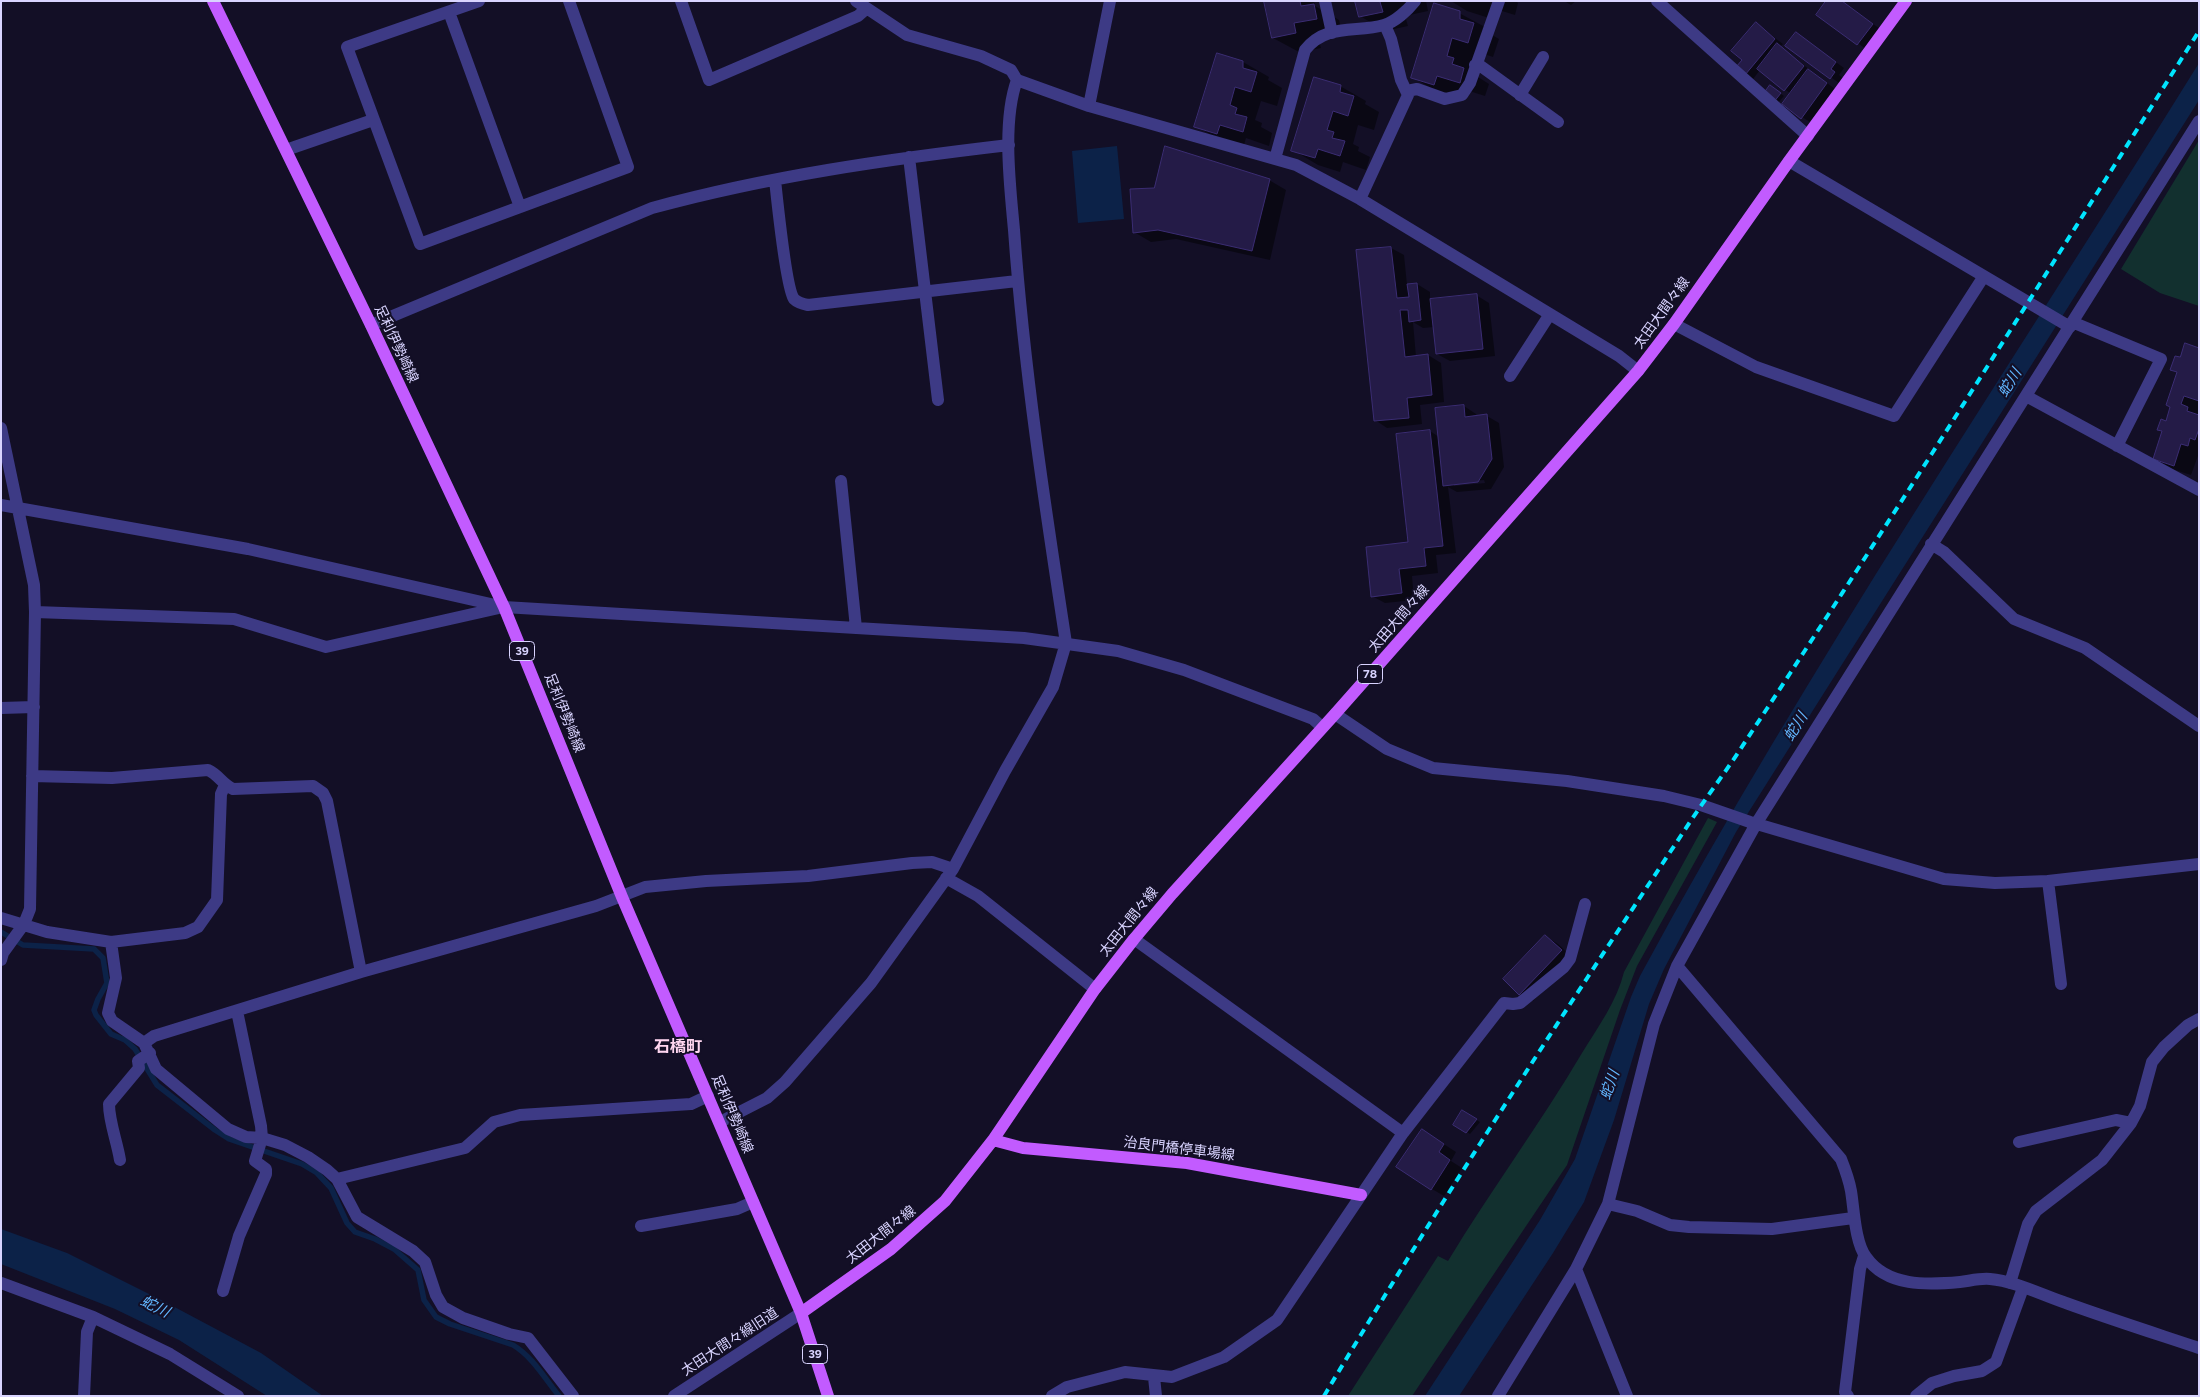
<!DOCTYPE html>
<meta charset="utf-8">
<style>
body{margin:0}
#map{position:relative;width:2200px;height:1397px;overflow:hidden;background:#130f26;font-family:Figtree,sans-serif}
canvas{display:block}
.frame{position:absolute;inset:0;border:2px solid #d9d4ff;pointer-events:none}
</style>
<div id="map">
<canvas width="2200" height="1397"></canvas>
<div class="frame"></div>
</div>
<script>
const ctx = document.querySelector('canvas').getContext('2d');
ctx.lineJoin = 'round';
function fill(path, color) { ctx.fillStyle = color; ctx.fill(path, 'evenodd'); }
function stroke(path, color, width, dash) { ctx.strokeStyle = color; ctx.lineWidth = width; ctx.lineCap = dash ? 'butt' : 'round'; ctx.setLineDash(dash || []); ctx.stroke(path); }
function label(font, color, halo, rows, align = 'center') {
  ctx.font = font + ' Figtree,"Noto Sans JP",sans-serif'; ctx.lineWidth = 4; ctx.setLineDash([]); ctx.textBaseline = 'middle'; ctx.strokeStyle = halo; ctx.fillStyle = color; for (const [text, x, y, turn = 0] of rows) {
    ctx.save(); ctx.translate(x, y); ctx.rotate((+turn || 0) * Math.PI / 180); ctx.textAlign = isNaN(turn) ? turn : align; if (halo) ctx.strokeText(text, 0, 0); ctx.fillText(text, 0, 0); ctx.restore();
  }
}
fill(new Path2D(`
 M 2199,140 L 2199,306 L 2160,293 L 2121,269 Z
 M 1708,818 L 1717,822 L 1637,966 L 1620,1010 L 1567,1165 L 1412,1396 L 1348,1396 L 1438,1256 L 1448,1261 C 1491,1190 1540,1124 1582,1053 C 1598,1027 1617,1001 1624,972 Z`), '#12302f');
fill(new Path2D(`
 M 2199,63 L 2199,100 L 1736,832 L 1664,969 L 1649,1004 L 1614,1120 L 1584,1202 L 1553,1253 L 1459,1396 L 1425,1396 L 1540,1220 L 1575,1159 L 1631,997 L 1640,976 C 1810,662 2011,366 2199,63 Z
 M 1117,146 L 1124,219 L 1078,223 L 1072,151 Z
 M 1,1229 L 67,1253 L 167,1303 L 261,1353 L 323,1396 L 267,1396 L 179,1340 L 115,1309 L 1,1264 Z`), '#0c2248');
fill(new Path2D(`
 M 1265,1 L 1314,1 L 1315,6 L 1339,20 L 1342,33 L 1318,38 L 1321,48 L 1299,52 L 1273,38 Z
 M 1357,1 L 1426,1 L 1428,11 L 1405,16 L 1408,26 L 1385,31 L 1360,16 Z
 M 1451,1 L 1516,1 L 1518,3 L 1515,15 L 1492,8 L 1489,18 L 1467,11 Z
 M 1564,1 L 1576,1 L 1571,5 Z
 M 1842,1 L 1880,29 L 1866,49 L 1818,15 Z
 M 1459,13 L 1485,27 L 1485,31 L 1499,39 L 1493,57 L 1478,52 L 1478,77 L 1489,84 L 1485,96 L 1463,89 L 1460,99 L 1438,92 L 1412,77 Z
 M 1756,24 L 1783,44 L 1780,47 L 1835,89 L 1810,122 L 1802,117 L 1791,94 L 1760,70 L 1753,79 L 1745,74 L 1744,60 Z
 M 1804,39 L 1844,68 L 1839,75 L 1843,78 L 1839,83 L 1787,46 Z
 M 1243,62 L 1269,77 L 1268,80 L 1282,88 L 1277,106 L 1261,101 L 1255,120 L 1262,123 L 1261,127 L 1272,133 L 1269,146 L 1246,138 L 1243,148 L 1221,141 L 1196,126 Z
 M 1340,86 L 1366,101 L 1365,104 L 1379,112 L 1374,130 L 1358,125 L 1353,144 L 1359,147 L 1358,151 L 1370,157 L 1366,170 L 1343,162 L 1340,172 L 1318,165 L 1293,150 Z
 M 1774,89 L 1784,96 L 1777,104 L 1774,102 Z
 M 1269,180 L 1286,190 L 1270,260 L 1176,239 L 1151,242 L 1134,232 Z
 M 1391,248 L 1404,255 L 1407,285 L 1417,284 L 1430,292 L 1430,301 L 1476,295 L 1489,303 L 1495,356 L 1450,361 L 1437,354 L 1434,327 L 1423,328 L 1413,322 L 1416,357 L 1428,355 L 1441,363 L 1444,402 L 1420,405 L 1422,424 L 1387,428 L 1375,420 L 1357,251 Z
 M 2199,349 L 2199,453 L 2191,475 L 2172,469 L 2155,459 L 2167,422 L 2178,373 L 2171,370 L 2181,359 Z
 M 1464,406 L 1476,414 L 1477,417 L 1487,416 L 1499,423 L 1504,467 L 1491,489 L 1457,492 L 1448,487 L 1456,553 L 1436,555 L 1438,573 L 1412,576 L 1414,600 L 1385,603 L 1372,596 L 1410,543 L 1430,431 L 1439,437 ZM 1484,480 L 1485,483 L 1454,486 L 1454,483 Z
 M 1546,937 L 1558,944 L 1573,958 L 1533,1001 L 1520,994 Z
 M 1463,1112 L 1480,1122 L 1470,1134 L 1455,1124 Z
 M 1422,1130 L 1456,1152 L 1451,1161 L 1462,1168 L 1444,1196 L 1432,1189 Z`), '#0007');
stroke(new Path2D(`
 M 1,932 L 23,945 L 94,949 L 103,958 L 107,983 L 98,999 L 94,1010 L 96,1015 L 111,1034 L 125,1040 L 135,1049 L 157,1085 L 215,1130 L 229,1139 L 302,1164 L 317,1173 L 331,1188 L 347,1223 L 355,1232 L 375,1239 L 394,1249 L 418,1270 L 424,1300 L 436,1317 L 450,1324 L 513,1345 C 533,1357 545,1379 559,1396`), '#0c2248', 5.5);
const building = new Path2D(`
 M 1264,1 L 1300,1 L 1301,6 L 1314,4 L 1317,19 L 1294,23 L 1296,33 L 1272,38 Z
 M 1355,1 L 1382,1 L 1380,2 L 1383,12 L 1359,17 Z
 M 1826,1 L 1842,1 L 1873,24 L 1857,45 L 1816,15 Z
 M 1434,3 L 1460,11 L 1460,19 L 1474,23 L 1468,43 L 1452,38 L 1447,56 L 1454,58 L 1452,64 L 1464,68 L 1460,83 L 1437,76 L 1434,85 L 1411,78 Z
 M 1756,22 L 1775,39 L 1745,75 L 1736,67 L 1742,60 L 1731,51 Z
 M 1796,32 L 1836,62 L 1831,69 L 1835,72 L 1830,79 L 1785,46 Z
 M 1777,43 L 1804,66 L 1784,91 L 1757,69 Z
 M 1217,53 L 1243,61 L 1243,68 L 1257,72 L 1251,92 L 1235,87 L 1230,105 L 1237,108 L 1235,114 L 1247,117 L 1243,132 L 1220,125 L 1217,134 L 1194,127 Z
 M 1808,69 L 1827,83 L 1801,119 L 1782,104 Z
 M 1314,77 L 1341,85 L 1340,92 L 1354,96 L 1348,116 L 1333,111 L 1327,130 L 1334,132 L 1332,138 L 1345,141 L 1340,156 L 1318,149 L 1315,158 L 1291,151 Z
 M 1770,85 L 1781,93 L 1773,103 L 1763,95 Z
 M 1165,146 L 1270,179 L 1252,251 L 1158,230 L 1133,233 L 1130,189 L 1154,188 Z
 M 1391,247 L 1397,298 L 1409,297 L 1407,284 L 1417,283 L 1421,320 L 1409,322 L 1408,310 L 1400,310 L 1405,357 L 1428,354 L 1432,395 L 1407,398 L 1409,418 L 1374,421 L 1356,250 Z
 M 1477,294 L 1483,349 L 1436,354 L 1430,299 Z
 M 2185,343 L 2199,348 L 2199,401 L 2184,396 L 2181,404 L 2188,407 L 2187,411 L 2199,415 L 2199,429 L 2195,440 L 2190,438 L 2188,446 L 2181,444 L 2174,466 L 2153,459 L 2162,431 L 2157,430 L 2161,419 L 2166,421 L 2170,407 L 2166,405 L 2177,372 L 2170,370 L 2175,356 L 2180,357 Z
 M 1464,405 L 1465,417 L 1487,414 L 1492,459 L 1478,482 L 1443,486 L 1435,408 Z
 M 1430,430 L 1443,546 L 1424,548 L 1426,566 L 1399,569 L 1402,593 L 1371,597 L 1366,547 L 1408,542 L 1396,434 Z
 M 1545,935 L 1562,950 L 1519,995 L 1503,979 Z
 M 1462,1110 L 1477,1119 L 1466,1133 L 1453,1125 Z
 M 1422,1129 L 1444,1144 L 1439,1152 L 1450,1160 L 1431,1190 L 1396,1167 Z`);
fill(building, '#241b47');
stroke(building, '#3b2d73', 1);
stroke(new Path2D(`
 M 479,1 L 347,47 L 420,244 L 628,167 L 569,1
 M 681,1 L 709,80 L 858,16 L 866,9
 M 856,1 L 907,35 L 981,56 L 1011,70 L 1017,80 L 1089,106 L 1296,165 L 1360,199 L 1619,356 L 1638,371
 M 1325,1 L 1332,33
 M 1657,1 L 1808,136
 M 449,12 L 520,207
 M 1475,65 L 1482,67 L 1558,122
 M 1407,91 L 1417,89 L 1445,99 L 1462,95 L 1470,83 L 1499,1
 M 1520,95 L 1543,57
 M 1089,106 L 1110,1
 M 286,150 L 373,120
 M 909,157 L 938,400
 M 1275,159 L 1305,50 C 1326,23 1356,33 1384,25 C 1395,22 1408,10 1415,1
 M 1789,161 L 2070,327
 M 775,180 C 777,198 786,289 794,299 C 798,303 803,304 808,305 L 1017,281
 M 1360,199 L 1408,95 L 1401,80 L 1391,39 L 1385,25
 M 2072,322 L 2161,359 L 2117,446
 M 1674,324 L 1756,367 L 1894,416 L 1984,276
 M 371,325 L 652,208 C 769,176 889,159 1009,145
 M 1510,376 L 1550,314
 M 2026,396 L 2199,490
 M 1,428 L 34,585 L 35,612 L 30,909 L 24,924 L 3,953 L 1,960
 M 841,481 L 856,628
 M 1,505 L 248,549 L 504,607 L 1024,638 L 1118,651 L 1184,670 L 1313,719 L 1322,727
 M 1931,544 L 1944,552 L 2014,619 L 2085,648 L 2199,726
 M 35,612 L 234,619 L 326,647 L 499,608
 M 1,708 L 34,707
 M 1335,714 L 1387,749 L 1433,768 L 1567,781 L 1664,796 L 1701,805 L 1750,822 L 1944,879 L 1995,883 L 2048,881 L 2199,864
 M 32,776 L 112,778 L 208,770 C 219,775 222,784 233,789 L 313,786 L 323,793 L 327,801 L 361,972
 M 946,878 L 978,896 L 1095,989
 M 2048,881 L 2061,984
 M 1,918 L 47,932 L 111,942 L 185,933 L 198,927 L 217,900 L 221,794 L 225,785
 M 1134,939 L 1403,1133
 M 111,942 L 116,978 L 108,1013 L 112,1021 L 144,1043 L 156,1069 L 228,1129 L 246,1137 L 262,1138 L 285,1145 L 308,1157 L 327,1170 L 337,1179 L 357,1217 L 413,1251 L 425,1262 L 436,1295 L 443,1307 L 463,1318 L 509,1334 L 528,1338 L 573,1396
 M 1677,966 L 1841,1159 C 1845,1169 1849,1180 1851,1191 C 1854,1209 1855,1243 1866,1257 C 1887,1287 1927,1285 1960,1282 C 1969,1281 1980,1278 1990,1279 C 2015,1281 2042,1295 2066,1303 C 2110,1319 2154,1333 2199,1348
 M 144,1043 L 154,1036 L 361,972 L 596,906 L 645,887 L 706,881 L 808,876 L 912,863 L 932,862 L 953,869
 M 720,1122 L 767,1098 L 785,1082 L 871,983 L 953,869 L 1005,771 L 1053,687 L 1066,643 C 1045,506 1024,369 1014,230 C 1010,186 1002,121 1017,80
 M 2019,1142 L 2116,1120 L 2131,1123
 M 120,1160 C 117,1141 109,1122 109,1104 L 139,1068 L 138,1061 L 150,1053
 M 337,1179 L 465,1148 L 494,1122 L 520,1115 L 691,1104 L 708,1096
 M 1608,1204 L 1637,1211 L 1670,1225 L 1689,1227 L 1772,1229 L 1853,1218
 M 641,1226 L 737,1209 L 753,1202
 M 1576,1269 L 1627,1396
 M 1,1283 L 93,1317 L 170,1354 L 238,1396
 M 2010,1283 L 2028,1224 L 2036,1211 L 2102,1160 L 2131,1123 L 2140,1106 L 2152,1062 L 2164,1047 L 2188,1025 L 2199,1019
 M 223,1291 L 239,1236 L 266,1174 L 266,1169 L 255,1161 L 262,1138 L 261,1126 L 237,1011
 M 1154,1377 L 1156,1396
 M 84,1396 L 87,1332 L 93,1317
 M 674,1396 L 801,1313
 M 1052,1396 L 1067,1387 L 1125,1372 L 1172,1377 L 1224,1357 L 1277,1320 L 1403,1133 L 1504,1003 L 1513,1004 L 1520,1003 L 1564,967 L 1570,959 L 1585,904
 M 1498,1396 L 1576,1269 L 1608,1204 L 1654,1024 L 1677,966 L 1756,824 L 2199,121
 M 1848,1396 L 1845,1392 L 1860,1269 L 1864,1256
 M 1916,1396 L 1932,1383 L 1954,1376 L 1982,1371 L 1996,1362 L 2023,1288`), '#3d3a85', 12);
stroke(new Path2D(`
 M 213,1 L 371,325 L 504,607 L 622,897 L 801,1313 L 828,1396
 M 993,1140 L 1023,1148 L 1187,1163 L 1361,1195
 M 801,1313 L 891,1249 L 945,1201 L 993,1140 L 1095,989 L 1134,939 L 1172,894 L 1335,714 L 1638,371 L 1674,324 L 1789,161 L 1906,1`), '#c25bff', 12);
stroke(new Path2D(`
 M 1324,1396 C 1441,1200 1566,1009 1692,819 C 1710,792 1730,766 1747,739 C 1901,505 2050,268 2199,31`), '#00e5ff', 4, [8, 6]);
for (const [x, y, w] of [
 [522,651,25],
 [1370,674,25],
 [815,1354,25]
]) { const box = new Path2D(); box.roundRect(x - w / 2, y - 9.5, w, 19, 4); ctx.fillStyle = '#130f26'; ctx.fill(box); stroke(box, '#d9d4ff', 1); }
label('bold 12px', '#d9d4ff', null, [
 ["39",522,651],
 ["78",1370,674],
 ["39",815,1354]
]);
label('14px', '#d9d4ff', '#130f26', [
 ["太田大間々線",1662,313,-54],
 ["足利伊勢崎線",396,344,65],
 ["太田大間々線",1399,619,-49],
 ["足利伊勢崎線",564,713,68],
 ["太田大間々線",1129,922,-51],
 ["足利伊勢崎線",732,1114,67],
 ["治良門橋停車場線",1179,1149,7],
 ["太田大間々線",881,1235,-38],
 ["太田大間々線旧道",730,1342,-33]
]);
label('italic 15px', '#62b6ff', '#130f26', [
 ["蛇川",2010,383,-58],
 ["蛇川",1796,727,-58],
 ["蛇川",1610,1085,-71],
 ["蛇川",155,1307,26]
]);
label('bold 16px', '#ffd6f0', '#130f26', [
 ["石橋町",678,1047]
]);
</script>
